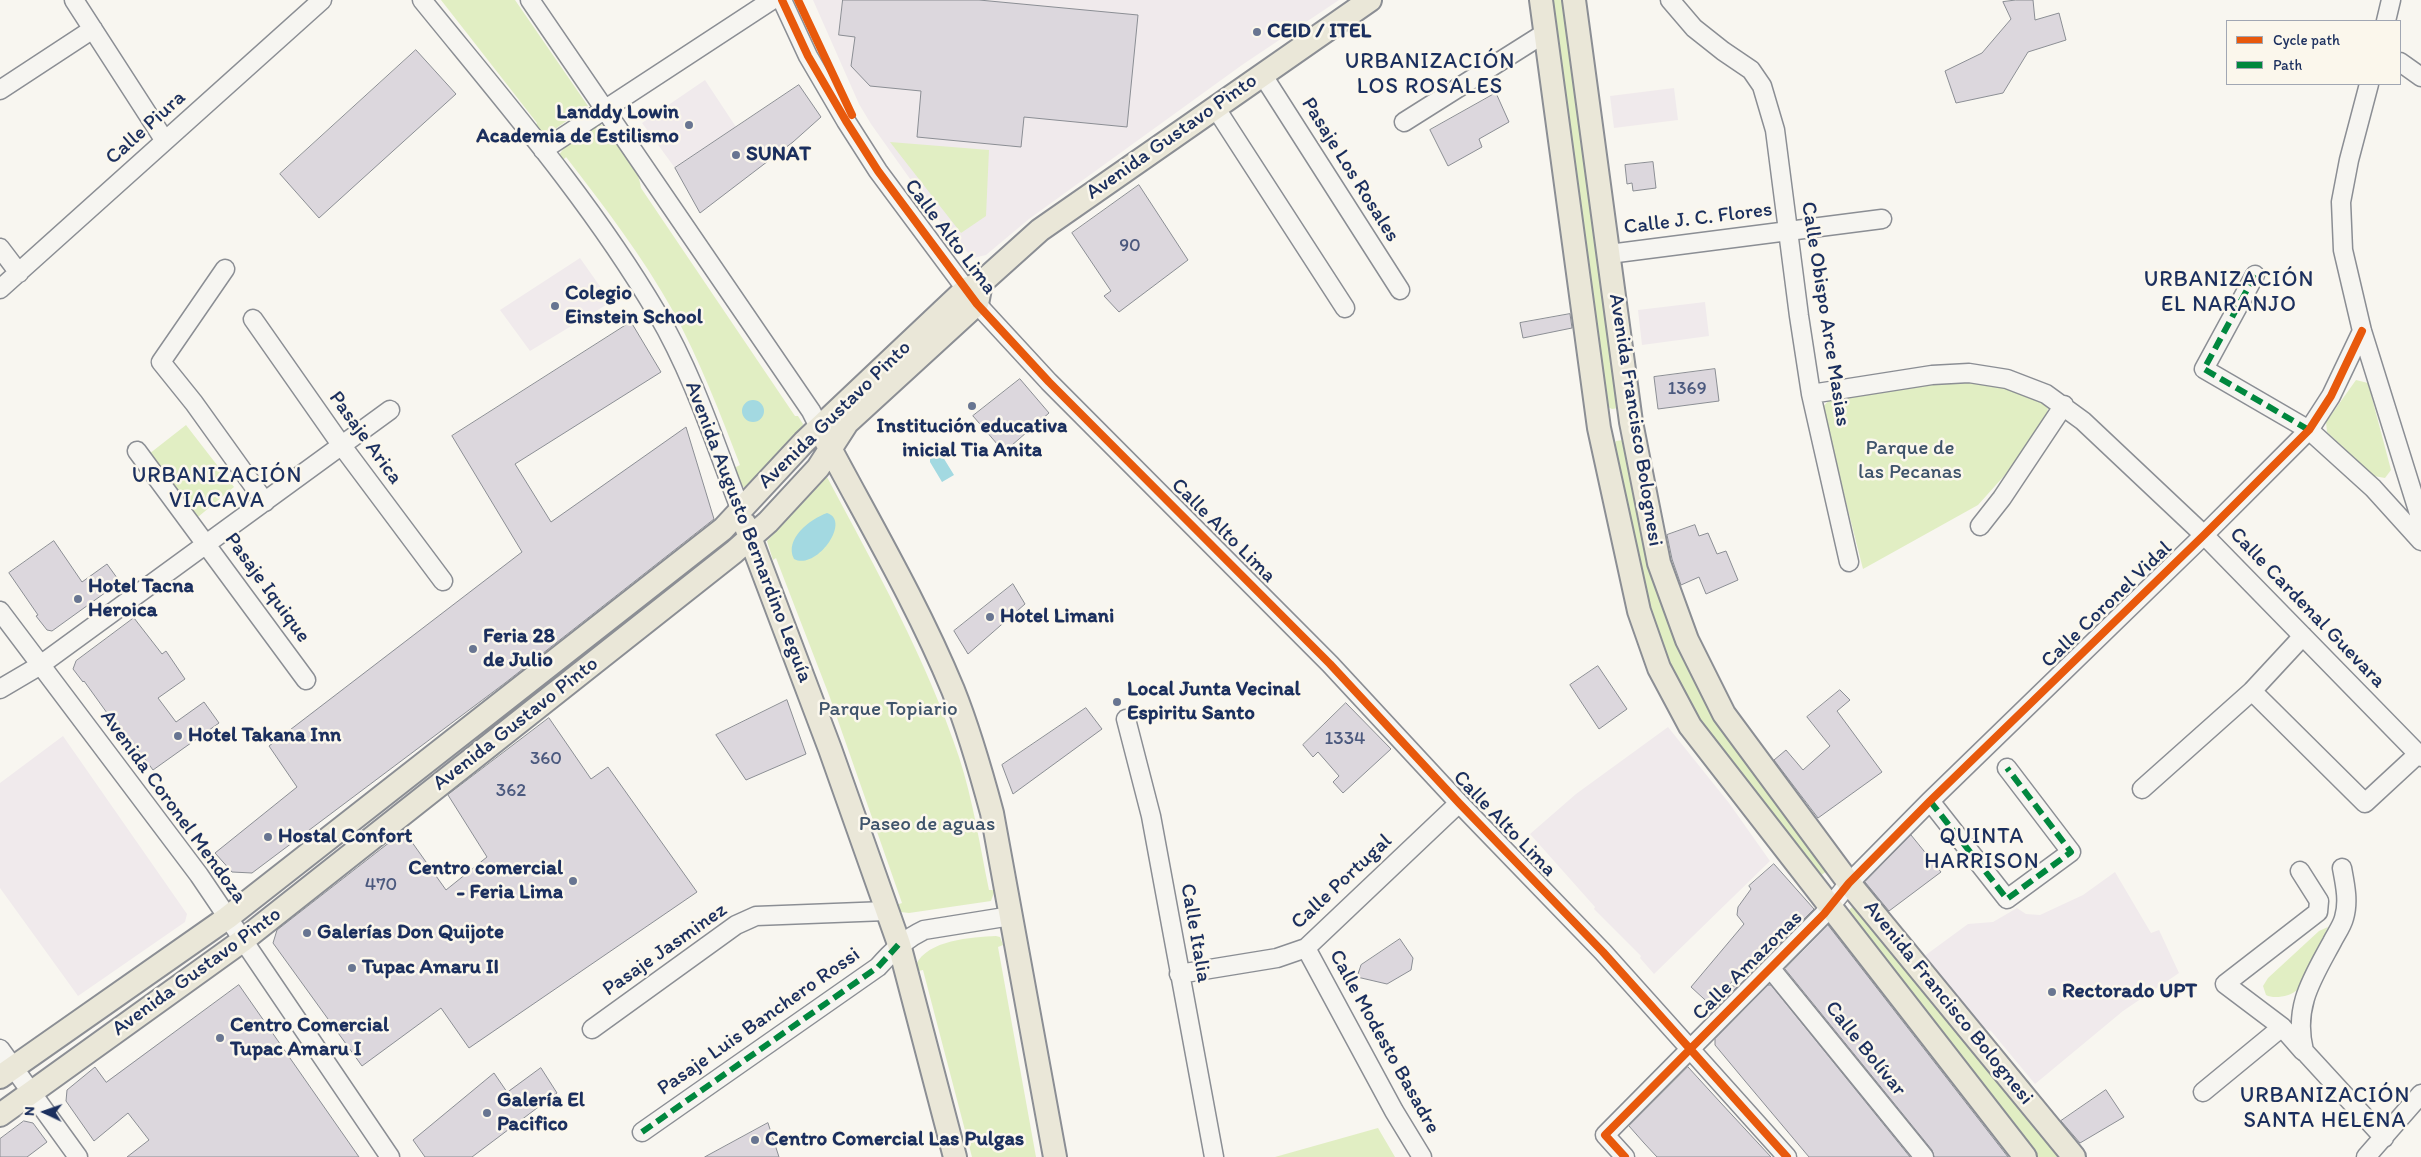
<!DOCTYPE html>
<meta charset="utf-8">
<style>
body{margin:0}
#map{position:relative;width:2421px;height:1157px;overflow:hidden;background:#f8f6f0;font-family:Itim,sans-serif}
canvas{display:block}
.legend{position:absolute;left:2226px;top:20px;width:175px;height:65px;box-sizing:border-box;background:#fbf7ec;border:1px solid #a1a7b3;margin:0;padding:6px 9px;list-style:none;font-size:15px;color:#1b2f5e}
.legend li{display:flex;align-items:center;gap:10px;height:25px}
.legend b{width:25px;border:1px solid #a1a7b3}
.north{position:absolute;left:20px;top:1087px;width:50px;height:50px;-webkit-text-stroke:4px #fbf7ec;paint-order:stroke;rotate:273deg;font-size:14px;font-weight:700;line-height:20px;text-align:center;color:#1b2f5e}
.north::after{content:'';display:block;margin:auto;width:18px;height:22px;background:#1b2f5e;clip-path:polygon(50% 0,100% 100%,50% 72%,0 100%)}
</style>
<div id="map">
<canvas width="2421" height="1157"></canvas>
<ul class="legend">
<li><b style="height:6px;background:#e8590c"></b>Cycle path</li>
<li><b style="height:6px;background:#00873e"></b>Path</li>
</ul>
<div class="north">N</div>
</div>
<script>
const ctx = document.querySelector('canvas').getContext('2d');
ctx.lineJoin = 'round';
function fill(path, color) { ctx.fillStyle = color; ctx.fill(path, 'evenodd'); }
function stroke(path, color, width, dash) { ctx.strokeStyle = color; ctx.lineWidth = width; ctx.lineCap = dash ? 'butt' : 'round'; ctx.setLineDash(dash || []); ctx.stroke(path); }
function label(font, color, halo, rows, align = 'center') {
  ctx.font = font + ' Itim,sans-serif'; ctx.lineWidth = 5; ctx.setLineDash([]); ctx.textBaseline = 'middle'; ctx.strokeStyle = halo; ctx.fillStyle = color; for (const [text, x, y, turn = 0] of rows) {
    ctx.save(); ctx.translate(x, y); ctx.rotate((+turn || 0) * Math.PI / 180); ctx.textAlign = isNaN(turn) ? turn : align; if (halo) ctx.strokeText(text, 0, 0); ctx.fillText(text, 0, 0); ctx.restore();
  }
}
fill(new Path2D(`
 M 813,0 L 1339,0 L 1242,65 L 1029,219 L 986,255 L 973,258 L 947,231 L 871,124 L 859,104 Z
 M 705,80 L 736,127 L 675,168 L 642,123 Z
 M 1674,88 L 1678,120 L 1614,128 L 1610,96 Z
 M 580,258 L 611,302 L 530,351 L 500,310 Z
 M 1705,302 L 1709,336 L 1642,345 L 1638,310 Z
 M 1668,727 L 1729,803 L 1770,861 L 1654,974 L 1640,958 L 1641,956 L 1594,909 L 1595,907 L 1530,834 L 1576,794 Z
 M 63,736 L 187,914 L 185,922 L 78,996 L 0,888 L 0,783 Z
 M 2115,872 L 2151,933 L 2159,930 L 2179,973 L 2123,1011 L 2035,1084 L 1991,1031 L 1982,1027 L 1923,957 L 1968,924 L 1993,922 L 2017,908 L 2026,914 L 2040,915 L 2083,895 Z`), '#f0eaec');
fill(new Path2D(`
 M 441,0 L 515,0 L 588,106 L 545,136 L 542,136 L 534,128 L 537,123 Z
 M 1548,0 L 1565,0 L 1619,408 L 1612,409 L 1604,405 Z
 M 599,124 L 604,126 C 616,143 639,166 641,188 L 795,416 L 798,416 L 803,424 L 802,428 L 746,487 L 741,487 L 734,468 L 740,465 C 720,413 700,361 673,311 C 643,257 604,206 566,157 L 563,160 L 559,155 L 566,145 Z
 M 890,142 L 989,150 L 986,216 L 961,233 Z
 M 1968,379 L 1999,381 L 2043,397 L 2048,408 L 2045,424 L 2013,466 L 1978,505 L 1863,569 L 1822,408 L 1829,400 L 1838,398 Z
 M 2356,380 L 2368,383 L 2391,470 L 2385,478 L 2374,476 L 2327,432 L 2326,422 Z
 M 186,425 L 234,487 L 198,517 L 149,454 Z
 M 1623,440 L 1666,601 L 1827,871 L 1820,876 L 1683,702 L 1647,612 L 1613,451 L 1616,441 Z
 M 827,477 C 876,569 926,658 959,757 C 973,800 980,846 989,890 L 995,890 L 991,901 L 909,913 L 901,912 L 896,905 L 902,903 L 829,695 L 776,558 L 773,560 L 767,541 Z
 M 1861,905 L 2066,1157 L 2032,1157 L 1846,913 L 1853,906 Z
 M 2328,927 L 2297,990 C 2290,997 2273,999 2266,995 L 2263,986 L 2268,978 L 2319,931 Z
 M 996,936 L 1000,937 L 1003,945 L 998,947 L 1036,1157 L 972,1157 L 923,970 L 918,971 L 916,965 C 927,940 972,937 996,936 Z
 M 1378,1128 L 1395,1157 L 1275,1157 Z`), '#e1eec3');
fill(new Path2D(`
 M742 411a11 11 0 1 1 22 0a11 11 0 1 1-22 0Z
 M 938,449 L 954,475 L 942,482 L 930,462 L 930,455 Z
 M 827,513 C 852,521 816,571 794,559 C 784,539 810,519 827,513 Z`), '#a3d9e1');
const building = new Path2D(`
 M 843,0 L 979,0 L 1138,15 L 1127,127 L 1024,117 L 1021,147 L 917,137 L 921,91 L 870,86 L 851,66 L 855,37 L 839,35 Z
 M 2016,0 L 2033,0 L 2035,20 L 2059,13 L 2066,40 L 2028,52 L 2003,93 L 1956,103 L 1945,71 L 1982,53 L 2011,19 L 2003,2 Z
 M 416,50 L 456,94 L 319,218 L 280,174 Z
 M 799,85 L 821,117 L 793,142 L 700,213 L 675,168 Z
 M 1496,93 L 1509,122 L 1479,139 L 1482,147 L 1448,166 L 1430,130 Z
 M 1653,162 L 1656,188 L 1633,191 L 1632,183 L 1627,184 L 1625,165 Z
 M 1139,185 L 1188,260 L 1119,312 L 1104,296 L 1111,291 L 1072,233 Z
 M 1570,314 L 1572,328 L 1523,338 L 1520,323 Z
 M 631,322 L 661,372 L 515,464 L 551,522 L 686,427 L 714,519 L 505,683 L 252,873 L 232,872 L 215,853 L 297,787 L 269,746 L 522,552 L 452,436 Z
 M 1715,369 L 1719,401 L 1658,409 L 1654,377 Z
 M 1020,379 L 1049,413 L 1004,452 L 973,416 Z
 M 1695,525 L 1699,536 L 1708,533 L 1717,554 L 1726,551 L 1738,580 L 1706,594 L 1699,577 L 1681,585 L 1672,559 L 1667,535 Z
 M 54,541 L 82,582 L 107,564 L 120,582 L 52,631 L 47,630 L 36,616 L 38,615 L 9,573 Z
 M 1013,584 L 1025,604 L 968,654 L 954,631 Z
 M 134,618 L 162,654 L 166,651 L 185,679 L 158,698 L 176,722 L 204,702 L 219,723 L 153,770 L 136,747 L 133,749 L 84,681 L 83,682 L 73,669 L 76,661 Z
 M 1598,666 L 1627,709 L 1599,729 L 1570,685 Z
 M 1840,690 L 1850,700 L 1837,711 L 1882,772 L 1818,818 L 1774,760 L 1786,750 L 1803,770 L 1830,746 L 1807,717 Z
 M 787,700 L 806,754 L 746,780 L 716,735 Z
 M 1346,703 L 1391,749 L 1343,793 L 1333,782 L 1339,776 L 1318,752 L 1313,757 L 1303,745 Z
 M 1086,708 L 1102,729 L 1013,794 L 1002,765 Z
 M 549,718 L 591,779 L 608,767 L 697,892 L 469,1048 L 441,1008 L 362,1066 L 273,943 L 277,930 L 404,831 L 446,890 L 487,857 L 448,795 Z
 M 1911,835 L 1941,872 L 1889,911 L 1865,882 Z
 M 1774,864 L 1814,909 L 1768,955 L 1763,948 L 1728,986 L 1738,986 L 1715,1009 L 1691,987 L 1744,924 L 1737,915 L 1738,907 L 1751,889 L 1749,886 Z
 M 1828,925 L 2008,1157 L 1934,1157 L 1932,1150 L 1785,969 Z
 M 1400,939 L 1413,958 L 1411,970 L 1387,984 L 1357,977 L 1361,965 Z
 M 239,985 L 359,1157 L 127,1157 L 149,1140 L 128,1113 L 94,1141 L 66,1101 L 67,1090 L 95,1067 L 106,1082 Z
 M 1768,985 L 1771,985 L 1910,1157 L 1809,1157 L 1745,1081 L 1715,1045 L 1715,1039 Z
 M 1688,1067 L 1720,1102 L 1771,1157 L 1657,1157 L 1644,1143 L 1629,1126 Z
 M 541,1068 L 557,1093 L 472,1157 L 425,1157 L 413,1140 L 494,1073 L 507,1092 Z
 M 2106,1090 L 2124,1117 L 2080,1143 L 2061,1121 Z
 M 24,1121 L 33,1123 L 47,1142 L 27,1157 L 0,1157 L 0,1139 Z
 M 768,1123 L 779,1157 L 705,1157 Z`);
fill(building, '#dcd7dd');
stroke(building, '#8b8e94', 1);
const minor = new Path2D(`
 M 74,0 L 165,141
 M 422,0 C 504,101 591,201 657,313 C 694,376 715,444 741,511
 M 530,0 L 811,411 L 819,427
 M 782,0 L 808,56 L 846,121 L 878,171 L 977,304 L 1049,382 L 1330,664 L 1459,803 L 1603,952 L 1787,1157
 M 1670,0 L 1694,28 L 1723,51 L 1751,70 L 1762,86 L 1775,130 L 1799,316 L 1811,394 L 1849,562
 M 2386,21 L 2391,0
 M 2400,62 L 2421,77
 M 1262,74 L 1400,290
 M 2369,84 L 2349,160 L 2341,202 L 2343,250 L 2362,331 L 2421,520
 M 0,90 L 93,29
 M 1215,107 L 1345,308
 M 1404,122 L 1545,33
 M 543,150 L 772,0
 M 0,248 L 19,273
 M 1609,254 L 1882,219
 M 225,269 L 161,362 L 194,403 L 265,502
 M 2255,275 L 2204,369 L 2309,430 L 2373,488 L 2421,541
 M 0,289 L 322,0
 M 253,319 L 342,446 L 443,581
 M 1811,394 L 1932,375 L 1969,373 L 2007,379 L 2046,394 L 2083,421 L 2204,535 L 2421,757
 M 137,451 L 306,680
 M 1980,526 L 2002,498 L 2064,405
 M 0,611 L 199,875 L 390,1157
 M 0,689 L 39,666 L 390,410
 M 2252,691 L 2365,803 L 2418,754
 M 1126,719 L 1151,816 L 1214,1157
 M 2142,789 L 2252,691 L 2303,636
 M 1930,801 L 2007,899 L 2071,852 L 2007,768
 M 2342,868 C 2345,884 2349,902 2344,918 C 2342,926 2336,934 2332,942 C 2312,979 2293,1007 2304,1051 L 2384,1138
 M 2300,871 L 2319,901 L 2318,912 L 2225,984 L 2282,1027 L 2303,1051
 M 1306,948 L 1394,1111 L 1422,1157
 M 1771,969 L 1924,1157
 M 1179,974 L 1277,958 L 1306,948 L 1459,803
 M 592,1029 L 736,925 L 756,916 L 886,911
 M 0,1049 L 78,1157
 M 2203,1092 L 2282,1027
 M 642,1132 L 878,967 C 892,951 905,939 924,930 L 1011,916
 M 1625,1157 L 1605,1135 L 1824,914 L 1849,883 L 1930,801 L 2204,535 L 2309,430 L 2331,396 L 2362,331
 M 2366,1157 L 2421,1094`);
const major = new Path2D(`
 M 1541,0 L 1599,428 L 1639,611 L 1659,668 L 1690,726 L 2025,1157
 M 1574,0 L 1631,422 L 1659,563 L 1687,640 L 1724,714 L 1849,883 L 2074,1157
 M 825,439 C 869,522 917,603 953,690 C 969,730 981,772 992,813 L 1055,1157
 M 745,524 L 830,749 L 899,944 L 955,1157
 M 0,1077 L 227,918 L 723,529 L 804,442 L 966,289 L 981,283 L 1040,230 L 1370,0
 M 0,1115 L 242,941 L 734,552 L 768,522 L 818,468 L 847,423 L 977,304 L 981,283`);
stroke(minor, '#8b8e94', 21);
stroke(major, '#8b8e94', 26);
stroke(minor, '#f6f5f1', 18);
stroke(major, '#eae7d8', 22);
stroke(new Path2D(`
 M 2255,275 L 2204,369 L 2309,430
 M 1930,801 L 2007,899 L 2071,852 L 2007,768
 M 642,1132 L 878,967 L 899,944`), '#00873e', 6, [12, 6]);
stroke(new Path2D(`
 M 782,0 L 808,56 L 846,121 L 878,171 L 977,304 L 1049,382 L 1330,664 L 1459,803 L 1603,952 L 1787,1157
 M 798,0 L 852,115
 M 1625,1157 L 1605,1135 L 1824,914 L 1849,883 L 1930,801 L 2204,535 L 2309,430 L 2331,396 L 2362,331`), '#e8590c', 8);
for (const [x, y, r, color] of [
 [1257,32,5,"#687591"],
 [689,125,5,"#687591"],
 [736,155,5,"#687591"],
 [555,306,5,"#687591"],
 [972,406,5,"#687591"],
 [78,599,5,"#687591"],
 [990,617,5,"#687591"],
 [473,649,5,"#687591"],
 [1117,702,5,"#687591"],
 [178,736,5,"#687591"],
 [268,837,5,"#687591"],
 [573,881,5,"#687591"],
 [307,933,5,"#687591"],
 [352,968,5,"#687591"],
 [2052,992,5,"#687591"],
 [220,1038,5,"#687591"],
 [487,1113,5,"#687591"],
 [755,1140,5,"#687591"]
]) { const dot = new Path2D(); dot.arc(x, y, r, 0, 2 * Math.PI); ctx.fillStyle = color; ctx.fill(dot); stroke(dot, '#fbf7ec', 2); }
label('19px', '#4b597e', null, [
 ["90",1130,246],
 ["1369",1687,389],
 ["1334",1345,739],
 ["360",546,759],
 ["362",511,791],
 ["470",381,885]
]);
label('bold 21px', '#1b2f5e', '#fbf7ec', [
 ["CEID / ITEL",1267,32],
 ["Landdy Lowin",679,113,"right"],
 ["Academia de Estilismo",679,137,"right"],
 ["SUNAT",746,155],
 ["Colegio",565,294],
 ["Einstein School",565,318],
 ["Institución educativa",972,427,"center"],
 ["inicial Tia Anita",972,451,"center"],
 ["Hotel Tacna",88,587],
 ["Heroica",88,611],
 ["Hotel Limani",1000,617],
 ["Feria 28",483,637],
 ["de Julio",483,661],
 ["Local Junta Vecinal",1127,690],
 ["Espiritu Santo",1127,714],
 ["Hotel Takana Inn",188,736],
 ["Hostal Confort",278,837],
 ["Centro comercial",563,869,"right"],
 ["- Feria Lima",563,893,"right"],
 ["Galerías Don Quijote",317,933],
 ["Tupac Amaru II",362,968],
 ["Rectorado UPT",2062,992],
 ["Centro Comercial",230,1026],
 ["Tupac Amaru I",230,1050],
 ["Galería El",497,1101],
 ["Pacifico",497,1125],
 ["Centro Comercial Las Pulgas",765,1140]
], 'left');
label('21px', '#1b2f5e', '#fbf7ec', [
 ["Calle Piura",146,128,-42],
 ["Avenida Gustavo Pinto",1172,137,-35],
 ["Pasaje Los Rosales",1350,170,58],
 ["Calle J. C. Flores",1698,219,-7],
 ["Calle Alto Lima",950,237,53],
 ["Calle Obispo Arce Masias",1825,314,81],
 ["Avenida Gustavo Pinto",835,415,-44],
 ["Avenida Francisco Bolognesi",1635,420,81],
 ["Pasaje Arica",365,438,54],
 ["Calle Alto Lima",1223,531,45],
 ["Avenida Augusto Bernardino Leguía",748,532,69],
 ["Pasaje Iquique",267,588,54],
 ["Calle Coronel Vidal",2107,605,-44],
 ["Calle Cardenal Guevara",2307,608,46],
 ["Avenida Gustavo Pinto",516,724,-38],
 ["Avenida Coronel Mendoza",173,807,54],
 ["Calle Alto Lima",1504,824,46],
 ["Calle Portugal",1342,882,-43],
 ["Calle Italia",1195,933,80],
 ["Pasaje Jasminez",665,950,-35],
 ["Calle Amazonas",1748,966,-45],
 ["Avenida Gustavo Pinto",197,972,-36],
 ["Avenida Francisco Bolognesi",1948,1003,51],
 ["Pasaje Luis Banchero Rossi",759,1022,-35],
 ["Calle Modesto Basadre",1384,1042,61],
 ["Calle Bolívar",1865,1049,51]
]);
label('21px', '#3f546b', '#fbf7ec', [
 ["Parque de",1910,449],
 ["las Pecanas",1910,473],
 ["Parque Topiario",888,710],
 ["Paseo de aguas",927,825]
]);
ctx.letterSpacing = '1px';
label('22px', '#1b2f5e', '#fbf7ec', [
 ["URBANIZACIÓN",1430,62],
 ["LOS ROSALES",1430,87],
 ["URBANIZACIÓN",2229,280],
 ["EL NARANJO",2229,305],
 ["URBANIZACIÓN",217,476],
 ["VIACAVA",217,501],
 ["QUINTA",1982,837],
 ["HARRISON",1982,862],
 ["URBANIZACIÓN",2325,1096],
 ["SANTA HELENA",2325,1121]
]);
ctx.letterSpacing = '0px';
</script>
